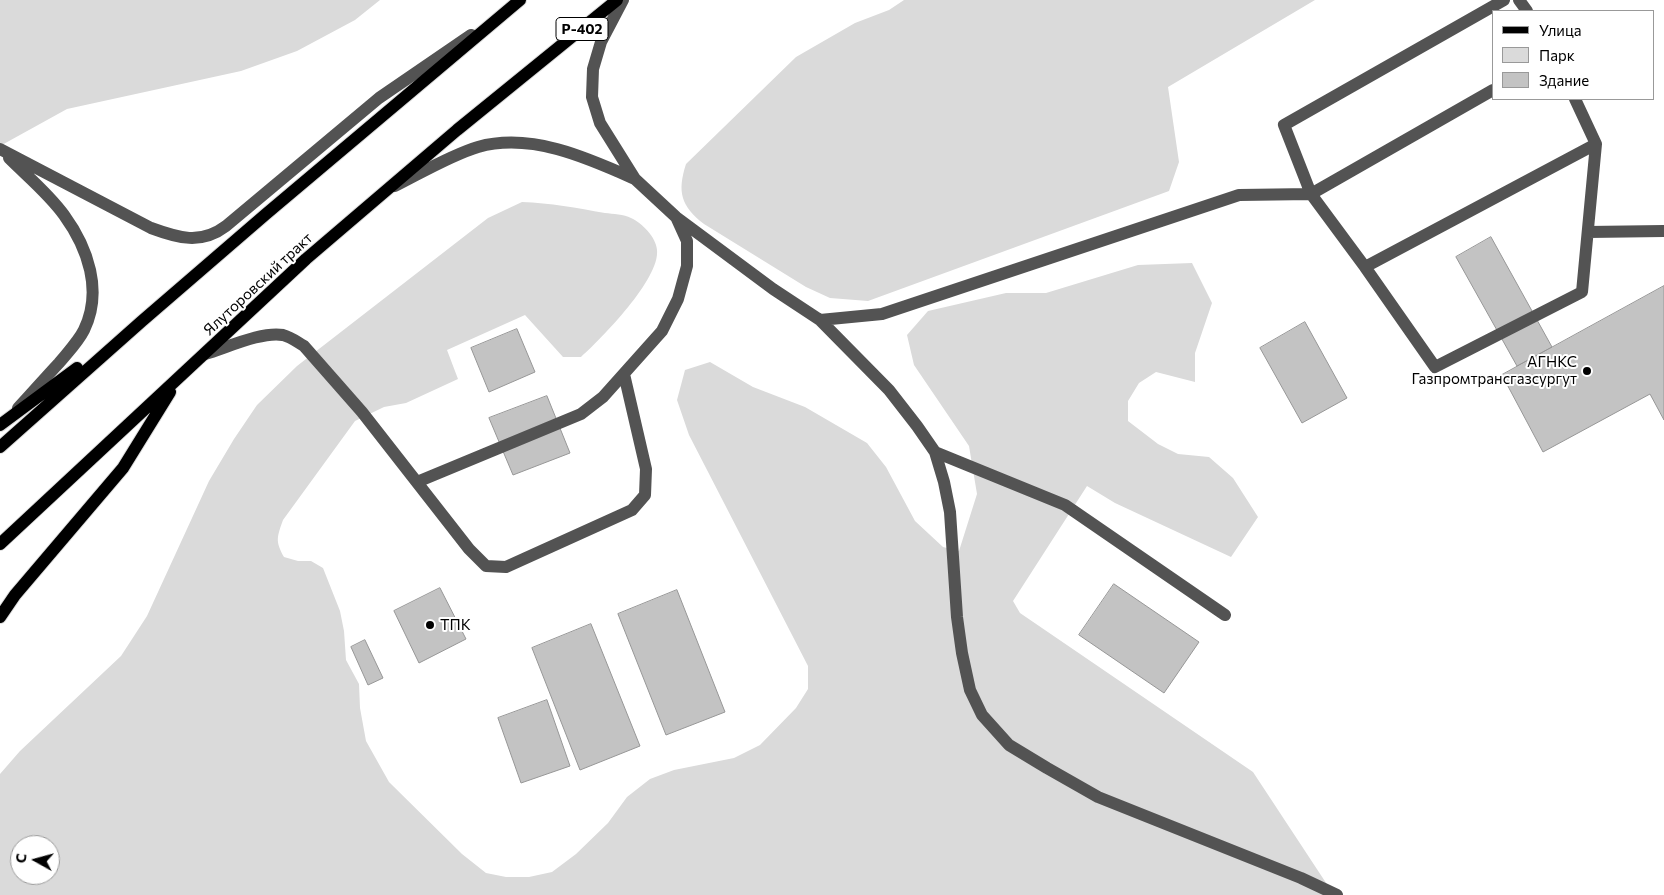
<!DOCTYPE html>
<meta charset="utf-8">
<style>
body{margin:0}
#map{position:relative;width:1664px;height:895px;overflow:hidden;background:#fff;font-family:Commissioner,sans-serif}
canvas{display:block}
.legend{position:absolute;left:1492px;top:10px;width:162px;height:90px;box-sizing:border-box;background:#fff;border:1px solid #999;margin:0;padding:6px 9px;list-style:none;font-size:15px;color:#000}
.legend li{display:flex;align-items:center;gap:10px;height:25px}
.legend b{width:25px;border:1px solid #999}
.north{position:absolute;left:10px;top:835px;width:50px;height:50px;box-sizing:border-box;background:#fff;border:1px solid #999;border-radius:50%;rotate:277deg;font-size:14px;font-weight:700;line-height:20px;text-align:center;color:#000}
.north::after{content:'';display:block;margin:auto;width:18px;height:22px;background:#000;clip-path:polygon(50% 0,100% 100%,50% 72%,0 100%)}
</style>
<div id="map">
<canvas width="1664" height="895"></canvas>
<ul class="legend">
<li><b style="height:6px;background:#000"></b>Улица</li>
<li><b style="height:14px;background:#dadada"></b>Парк</li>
<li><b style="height:14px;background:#c3c3c3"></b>Здание</li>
</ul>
<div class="north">С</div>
</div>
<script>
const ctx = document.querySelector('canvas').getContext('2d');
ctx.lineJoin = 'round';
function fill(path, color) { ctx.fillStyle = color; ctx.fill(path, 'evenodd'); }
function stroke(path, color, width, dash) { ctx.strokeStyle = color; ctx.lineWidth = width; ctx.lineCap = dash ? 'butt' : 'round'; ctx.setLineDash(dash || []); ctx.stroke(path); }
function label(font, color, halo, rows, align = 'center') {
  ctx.font = font + ' Commissioner,sans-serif'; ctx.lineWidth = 4; ctx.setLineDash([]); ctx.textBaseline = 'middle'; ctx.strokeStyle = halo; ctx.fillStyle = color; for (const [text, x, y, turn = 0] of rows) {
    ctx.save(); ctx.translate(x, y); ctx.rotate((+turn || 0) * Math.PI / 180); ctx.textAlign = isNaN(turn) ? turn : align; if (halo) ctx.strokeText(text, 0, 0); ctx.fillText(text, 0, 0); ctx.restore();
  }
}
fill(new Path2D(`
 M 0,0 L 380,0 L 355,20 L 297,51 L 241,71 L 67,109 L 0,146 Z
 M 904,0 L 1315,0 L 1168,87 L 1179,162 L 1169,191 L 868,301 L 830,298 L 806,287 L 704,224 C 681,206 677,192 686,164 L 796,57 L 855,23 L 889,10 Z
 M 522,202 C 550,203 577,208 605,213 C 613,214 624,214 631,218 C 642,223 656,237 657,250 C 660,279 602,338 581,357 L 563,357 L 525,315 L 447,350 L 458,379 L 406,403 L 384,407 L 355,421 L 283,520 C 277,537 275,541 284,557 L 298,561 L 311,561 L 323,568 L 340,611 L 344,631 L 346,660 L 359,684 L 360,708 L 366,741 L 389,782 L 462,854 L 486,873 L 506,877 L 529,877 L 552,872 L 576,854 L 608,823 L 627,797 L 650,779 L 674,770 L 734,758 L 760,745 L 796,708 L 808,689 L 808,666 L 689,435 L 677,400 L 685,370 L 710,362 L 753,387 L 805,407 L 867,443 L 886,467 L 915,521 L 943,547 L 959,551 L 977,494 L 969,446 L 914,365 L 907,335 L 928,311 L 1006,293 L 1046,293 L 1138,265 L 1192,263 L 1212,303 L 1195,353 L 1195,382 L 1156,372 L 1139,383 L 1128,401 L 1128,421 L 1158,444 L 1178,454 L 1209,457 L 1233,478 L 1258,517 L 1231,557 L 1115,503 L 1087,486 L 1013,601 L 1020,613 L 1253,772 L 1334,895 L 0,895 L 0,774 L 20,751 L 121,656 L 147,616 L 209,481 L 234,439 L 257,405 L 297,366 L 488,218 ZM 20,845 L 50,845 L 50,875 L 20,875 Z`), '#dadada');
const building = new Path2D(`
 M 1491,237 L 1552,347 L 1517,366 L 1456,257 Z
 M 1664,286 L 1664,420 L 1650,394 L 1543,452 L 1502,375 Z
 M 1305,322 L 1347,398 L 1302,423 L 1260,348 Z
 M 517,329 L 535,372 L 489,392 L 471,348 Z
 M 547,396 L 570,453 L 513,475 L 489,418 Z
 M 1114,584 L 1199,642 L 1164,693 L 1079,635 Z
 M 440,588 L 466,639 L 419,663 L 394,611 Z
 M 677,590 L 725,712 L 666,735 L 618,614 Z
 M 591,624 L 640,746 L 580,770 L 532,648 Z
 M 365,640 L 383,678 L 368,685 L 351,647 Z
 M 547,700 L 570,766 L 521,783 L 498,718 Z`);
fill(building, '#c3c3c3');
stroke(building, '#979797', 1);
const major = new Path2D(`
 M 0,425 L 77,368
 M 0,447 L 142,321 L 266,214 L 520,0
 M 0,544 L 306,259 L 457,130 L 617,0
 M 0,617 L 15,595 L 123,468 L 170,392`);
stroke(major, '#dbdbdb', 14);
stroke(new Path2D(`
 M 623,0 L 601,42 L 593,69 L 592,97 L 600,123 L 635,179 L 676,217 L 773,289 L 820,320 L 889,390 L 917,426 L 935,452 L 944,482 L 950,512 L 957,617 L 962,653 L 970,690 L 982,715 L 1009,745 L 1047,768 L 1098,797 L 1301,878 L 1337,895
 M 1504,0 L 1284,125 L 1311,194 L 1365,267 L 1435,367 L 1582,292 L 1596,144 L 1575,99
 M 1519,0 L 1527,11
 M 0,149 L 151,228 C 178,238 201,245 226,226 L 379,98 L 471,35
 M 9,158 C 27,176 49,194 64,215 C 88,248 103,291 84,330 C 78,342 68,352 59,363 C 45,378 32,393 18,408
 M 395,186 C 421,173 451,155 478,147 C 531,132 588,158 635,179
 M 1588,232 L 1664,231
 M 1365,267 L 1596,144
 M 820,320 L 882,314 L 1239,195 L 1311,194 L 1493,90
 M 205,354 C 226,348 262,331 283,335 C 291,337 297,342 304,346 L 362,412 L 469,549 L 486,566 L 506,567 L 632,510 L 645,495 L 646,469 L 624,374
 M 935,452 L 1065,505 L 1225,615
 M 417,482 L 581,414 L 603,397 L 662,331 L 678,299 L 687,266 L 687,241 L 677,219`), '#535353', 12);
stroke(major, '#000', 12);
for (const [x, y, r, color] of [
 [1587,371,5,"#000"],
 [430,625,5,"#000"]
]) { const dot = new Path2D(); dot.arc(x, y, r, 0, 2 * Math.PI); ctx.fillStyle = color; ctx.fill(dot); stroke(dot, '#fff', 2); }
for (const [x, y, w] of [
 [582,29,52]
]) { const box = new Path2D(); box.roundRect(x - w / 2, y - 11.5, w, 23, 4); ctx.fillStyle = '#fff'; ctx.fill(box); stroke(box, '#000', 1); }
label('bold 14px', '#000', null, [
 ["Р-402",582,29]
]);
label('15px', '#000', '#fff', [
 ["Ялуторовский тракт",258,284,-43]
]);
label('15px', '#000', '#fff', [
 ["АГНКС",1577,362],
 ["Газпромтрансгазсургут",1577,379],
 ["ТПК",440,625,"left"]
], 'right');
</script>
